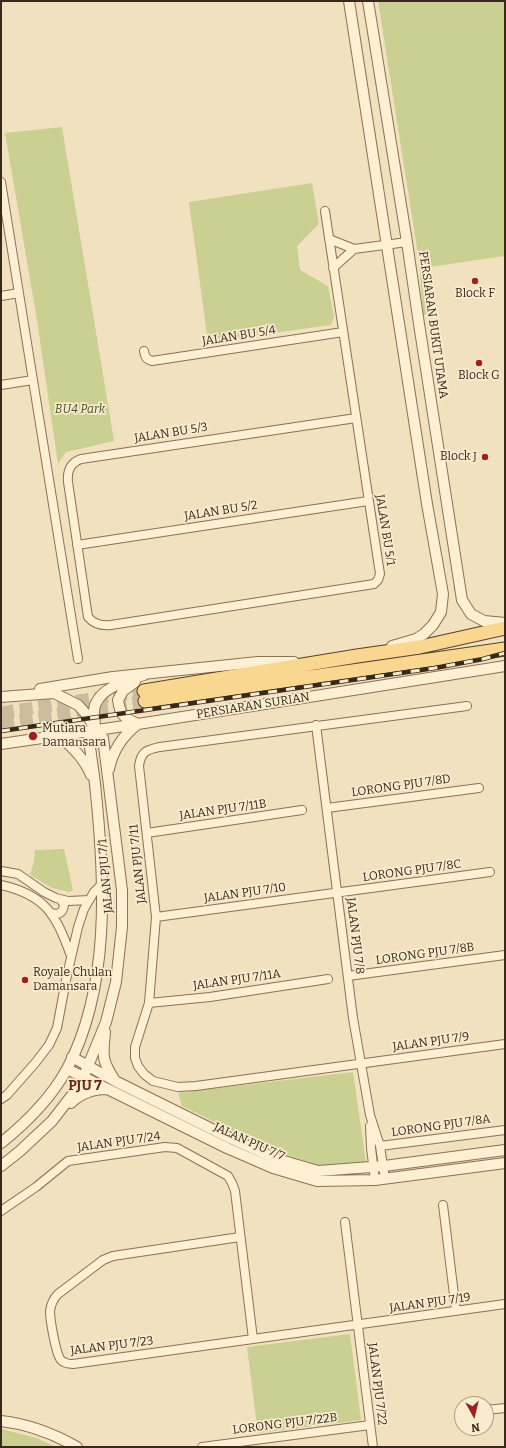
<!DOCTYPE html>
<style>
body{margin:0}
#map{position:relative;width:506px;height:1448px;overflow:hidden;background:#f1e1be;font-family:Bitter,serif}
canvas{display:block}
.frame{position:absolute;inset:0;border:2px solid #39291b;pointer-events:none}
.north{position:absolute;left:454px;top:1396px;width:40px;height:40px;box-sizing:border-box;background:#f8ebce;border:1px solid #ac9d86;border-radius:50%;rotate:172deg;font-size:11px;font-weight:700;line-height:16px;text-align:center;color:#39291b}
.north::after{content:'';display:block;margin:auto;width:14px;height:18px;background:#9f2022;clip-path:polygon(50% 0,100% 100%,50% 72%,0 100%)}
</style>
<div id="map">
<canvas width="506" height="1448"></canvas>
<div class="frame"></div>
<div class="north">N</div>
</div>
<script>
const ctx = document.querySelector('canvas').getContext('2d');
ctx.lineJoin = 'round';
function fill(path, color) { ctx.fillStyle = color; ctx.fill(path, 'evenodd'); }
function stroke(path, color, width, dash) { ctx.strokeStyle = color; ctx.lineWidth = width; ctx.lineCap = dash ? 'butt' : 'round'; ctx.setLineDash(dash || []); ctx.stroke(path); }
function label(font, color, halo, rows, align = 'center') {
  ctx.font = font + ' Bitter,serif'; ctx.lineWidth = 3.5; ctx.setLineDash([]); ctx.textBaseline = 'middle'; ctx.strokeStyle = halo; ctx.fillStyle = color; for (const [text, x, y, turn = 0] of rows) {
    ctx.save(); ctx.translate(x, y); ctx.rotate((+turn || 0) * Math.PI / 180); ctx.textAlign = isNaN(turn) ? turn : align; if (halo) ctx.strokeText(text, 0, 0); ctx.fillText(text, 0, 0); ctx.restore();
  }
}
fill(new Path2D(`
 M 378,1 L 505,1 L 505,256 L 429,267 L 432,313 L 423,315 L 419,261 Z
 M 62,127 L 114,441 L 66,452 L 58,464 L 37,320 L 5,133 Z
 M 312,183 L 319,224 L 297,246 L 300,270 L 328,286 L 334,317 L 331,325 L 208,342 L 189,202 Z
 M 64,849 L 73,890 L 70,892 L 52,888 L 30,875 L 34,861 L 35,850 Z
 M 353,1072 L 366,1163 L 319,1165 L 276,1152 L 182,1106 L 178,1093 Z
 M 350,1334 L 361,1420 L 258,1433 L 247,1347 Z
 M 1,1429 L 37,1438 L 55,1447 L 1,1447 Z`), '#c9d091');
stroke(new Path2D(`
 M 1,713 L 144,691
 M 1,723 L 145,701`), '#ccbc9d', 13, [13, 6]);
const minor = new Path2D(`
 M 1,182 L 78,659
 M 325,211 L 380,574 L 378,580 L 374,584 L 111,625 C 103,626 94,624 88,617 L 68,482 C 67,471 70,463 81,459 L 356,418
 M 329,239 L 354,249 L 407,242
 M 333,268 L 354,249
 M 1,296 L 19,293
 M 144,351 C 145,357 146,359 152,361 L 343,332
 M 1,385 L 33,380
 M 77,545 L 368,501
 M 467,706 L 160,747 C 147,750 141,751 139,766 L 156,917 L 149,1003 L 135,1047 L 135,1058 L 138,1066 L 144,1074 L 153,1081 L 178,1087 L 196,1086 L 505,1044
 M 316,725 L 353,1018 L 370,1115 L 380,1146 L 385,1179
 M 327,808 L 479,788
 M 147,833 L 302,810
 M 1,871 L 18,874 L 44,892 L 56,898 L 68,901 L 89,900
 M 1,885 C 46,895 56,915 71,956
 M 52,913 C 59,915 63,913 64,905 L 61,900
 M 156,917 L 490,872
 M 348,976 L 505,955
 M 149,1003 L 210,997 L 328,979
 M 1,1099 L 7,1095 L 36,1062 L 49,1045 L 57,1028 L 66,980 L 78,927 L 84,909 L 94,892 L 103,883
 M 370,1126 L 371,1148 L 375,1180
 M 380,1146 L 505,1130
 M 443,1205 L 456,1311
 M 1,1211 L 36,1187 L 68,1161 L 165,1147 L 177,1148 L 228,1176 L 232,1183 L 235,1191 L 253,1339
 M 345,1222 L 373,1447
 M 240,1237 L 113,1256 L 103,1260 L 58,1294 C 53,1299 51,1304 50,1311 C 50,1320 56,1355 61,1360 C 65,1364 69,1364 73,1364 L 505,1304
 M 486,1410 L 505,1408
 M 202,1447 L 370,1425`);
const tertiary = new Path2D(`
 M 349,1 L 427,504 L 443,594 L 441,612 L 433,625 L 424,634 L 416,639 L 392,646
 M 368,1 L 407,242 L 419,324 L 462,600 L 471,614 L 484,621 L 505,623
 M 135,682 L 123,691 L 118,700 C 120,715 124,718 138,724
 M 40,689 L 113,677 L 258,662 L 294,662
 M 1,697 L 54,693 L 78,705 L 87,715 L 95,729 L 103,738 L 122,890 L 122,927 L 116,982 L 106,1022 L 83,1078 L 76,1090 L 52,1121 L 20,1151 L 1,1166
 M 57,735 C 72,746 84,758 91,775
 M 1,744 L 138,724 L 505,666
 M 109,769 C 113,750 122,736 138,724
 M 105,1032 C 103,1055 101,1059 114,1079
 M 72,1057 L 115,1081 L 232,1139 L 277,1159 L 318,1171 L 384,1166 L 505,1150
 M 67,1069 L 227,1148 L 273,1168 L 317,1181 L 375,1180 L 505,1163
 M 71,1103 C 81,1093 92,1089 107,1089
 M 1,1143 C 26,1123 51,1098 67,1069 C 110,988 105,883 96,794 C 95,781 93,768 91,755 C 91,751 89,745 89,741 C 90,737 93,734 94,730 C 97,721 91,711 96,703 C 104,686 128,681 144,675
 M 1,1421 C 28,1424 54,1434 77,1447`);
const primary = new Path2D(`
 M 144,691 L 357,656 L 420,647 L 505,628
 M 145,701 L 505,649`);
stroke(minor, '#8b7155', 10);
stroke(tertiary, '#8b7155', 12);
stroke(primary, '#583f2a', 15);
stroke(minor, '#fcefd2', 8);
stroke(tertiary, '#fcefd2', 10);
stroke(primary, '#f9d791', 13);
const rail = new Path2D(`
 M 1,731 L 435,668 L 483,659 L 505,653`);
stroke(rail, '#39291b', 4.5);
stroke(rail, '#f8ebce', 3, [9]);
for (const [x, y, r, color] of [
 [475,281,4,"#9f2022"],
 [479,363,4,"#9f2022"],
 [485,457,4,"#9f2022"],
 [33,736,5,"#9f2022"],
 [25,980,4,"#9f2022"]
]) { const dot = new Path2D(); dot.arc(x, y, r, 0, 2 * Math.PI); ctx.fillStyle = color; ctx.fill(dot); stroke(dot, '#f8ebce', 1.5); }
label('12px', '#39291b', '#f8ebce', [
 ["Block F",475,294],
 ["Block G",479,376],
 ["Block J",477,457,"right"],
 ["Mutiara",42,729,"left"],
 ["Damansara",42,743,"left"],
 ["Royale Chulan",33,973,"left"],
 ["Damansara",33,987,"left"]
]);
label('12px', '#39291b', '#f8ebce', [
 ["PERSIARAN BUKIT UTAMA",433,325,82],
 ["JALAN BU 5/4",239,336,-9],
 ["JALAN BU 5/3",171,433,-9],
 ["JALAN BU 5/2",221,511,-9],
 ["JALAN BU 5/1",385,530,81],
 ["PERSIARAN SURIAN",253,706,-9],
 ["LORONG PJU 7/8D",401,786,-8],
 ["JALAN PJU 7/11B",223,810,-8],
 ["JALAN PJU 7/11",138,864,-96],
 ["LORONG PJU 7/8C",412,871,-8],
 ["JALAN PJU 7/1",106,876,-95],
 ["JALAN PJU 7/10",245,893,-8],
 ["JALAN PJU 7/8",355,936,83],
 ["LORONG PJU 7/8B",425,954,-8],
 ["JALAN PJU 7/11A",237,980,-8],
 ["JALAN PJU 7/9",431,1042,-8],
 ["LORONG PJU 7/8A",441,1126,-8],
 ["JALAN PJU 7/24",119,1142,-8],
 ["JALAN PJU 7/7",249,1142,24],
 ["JALAN PJU 7/19",430,1303,-8],
 ["JALAN PJU 7/23",112,1346,-7],
 ["JALAN PJU 7/22",377,1384,83],
 ["LORONG PJU 7/22B",285,1424,-7]
]);
label('italic 12px', '#4a5720', '#f8ebce', [
 ["BU4 Park",80,410]
]);
label('bold 14px', '#692717', '#f8ebce', [
 ["PJU 7",85,1086]
]);
</script>
